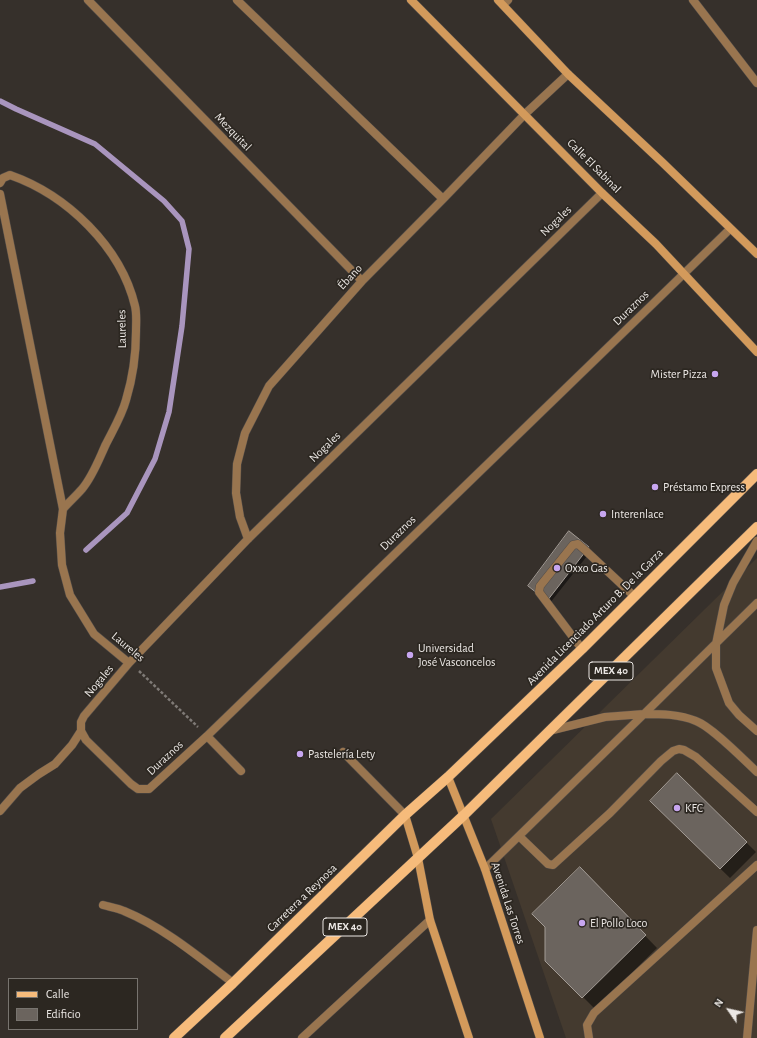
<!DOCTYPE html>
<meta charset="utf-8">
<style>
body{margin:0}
#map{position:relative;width:757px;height:1038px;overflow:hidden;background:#36302b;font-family:"Alegreya Sans",sans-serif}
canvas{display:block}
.legend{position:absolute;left:8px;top:978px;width:130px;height:52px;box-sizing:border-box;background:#2c2721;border:1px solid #78746f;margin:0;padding:5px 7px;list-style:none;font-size:12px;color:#ebe7e4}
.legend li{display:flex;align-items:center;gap:8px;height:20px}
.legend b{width:20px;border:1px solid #78746f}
.north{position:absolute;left:709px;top:990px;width:40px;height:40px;-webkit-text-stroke:3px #2c2721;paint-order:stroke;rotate:304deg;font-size:11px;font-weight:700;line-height:16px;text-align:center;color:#ebe7e4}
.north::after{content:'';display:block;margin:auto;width:14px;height:18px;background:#ebe7e4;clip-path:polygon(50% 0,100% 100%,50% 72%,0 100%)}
</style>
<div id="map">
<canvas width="757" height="1038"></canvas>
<ul class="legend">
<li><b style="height:5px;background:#f6bb7b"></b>Calle</li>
<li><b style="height:11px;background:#6b645e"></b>Edificio</li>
</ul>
<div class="north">N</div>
</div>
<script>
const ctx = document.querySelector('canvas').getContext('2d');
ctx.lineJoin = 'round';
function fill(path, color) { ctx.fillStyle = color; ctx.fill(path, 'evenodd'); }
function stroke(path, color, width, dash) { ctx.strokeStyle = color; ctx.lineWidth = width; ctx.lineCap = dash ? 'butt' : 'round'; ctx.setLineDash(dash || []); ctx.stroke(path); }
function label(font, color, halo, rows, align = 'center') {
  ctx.font = font + ' "Alegreya Sans",sans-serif'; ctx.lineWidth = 3.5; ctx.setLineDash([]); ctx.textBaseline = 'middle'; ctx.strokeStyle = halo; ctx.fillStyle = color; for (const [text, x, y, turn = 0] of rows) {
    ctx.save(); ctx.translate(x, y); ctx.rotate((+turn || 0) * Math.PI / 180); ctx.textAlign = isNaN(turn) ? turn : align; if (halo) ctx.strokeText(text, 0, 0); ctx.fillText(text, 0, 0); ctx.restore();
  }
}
fill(new Path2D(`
 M 757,558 L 757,1038 L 566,1038 L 491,819 Z`), '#443a2f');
fill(new Path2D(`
 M 569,533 L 591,551 L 550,603 L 532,589 Z
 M 677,774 L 756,852 L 730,878 L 651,801 Z
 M 580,869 L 657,948 L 595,1009 L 546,960 Z`), '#0007');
stroke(new Path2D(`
 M 0,101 L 16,109 L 95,144 L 164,201 L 182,221 L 189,249 L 182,326 L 169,412 L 155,459 L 127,513 L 86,550
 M 0,587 L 33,581`), '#a995be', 5.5);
const building = new Path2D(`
 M 569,531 L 589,547 L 547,601 L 528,586 Z
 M 677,773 L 747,842 L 720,869 L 650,801 Z
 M 580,867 L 646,935 L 582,998 L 545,961 L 545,927 L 532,914 Z`);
fill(building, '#6b645e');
stroke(building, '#a39c96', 1);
const lane = new Path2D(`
 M 757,541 L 733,583 L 724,605 L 716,644 L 716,668 L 729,703 L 739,715 L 757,731
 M 582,649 L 539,592 L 540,586 L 573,545 L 578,544 L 586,551 L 635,597
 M 549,731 L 605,717 L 644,714 L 757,603
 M 343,752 L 405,815
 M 519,836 L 548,864 L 553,865 L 610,813 L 661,761 L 673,751 L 679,749 L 684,750 L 696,757 L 757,812
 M 485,869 L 644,714 C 661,714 679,714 696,721 C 712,727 743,759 757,772
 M 103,905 C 110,907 118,908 124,911 C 163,927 199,957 233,983
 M 589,1038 L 587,1025 L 594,1013 L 757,865
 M 747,1038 L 757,930`);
const street = new Path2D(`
 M 88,0 L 362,281
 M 237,0 L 443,199
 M 693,0 L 757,83
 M 503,5 L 508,0
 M 0,183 L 3,178 L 10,175 C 67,195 121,247 135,306 C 137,314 136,323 136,331 C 136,354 133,377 126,400 C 122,415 113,430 106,444 C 99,459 93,476 82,489 C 76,496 69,502 63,509
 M 0,194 L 63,509 L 60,533 L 62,565 L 70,595 L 94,634 L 129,663
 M 248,539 L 240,517 L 236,493 L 237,464 L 245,433 L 269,386 L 362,281 L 443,199 L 525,114 L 568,74
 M 81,731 L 86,740 L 131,784 L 138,789 L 149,789 L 207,736 L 730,229
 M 207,736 L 241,771
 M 0,811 L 20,788 L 39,774 L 55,764 L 72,745 L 81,731 L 81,722 L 84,716 L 129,663 L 248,539 L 602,193
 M 302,1038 L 430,920`);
const secondary = new Path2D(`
 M 411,0 L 602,193 L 656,244 L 757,352
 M 498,0 L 568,74 L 663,163 L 757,254
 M 448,777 L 485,869 L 540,1038
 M 405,815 L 418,858 L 430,920 L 469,1038`);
const primary = new Path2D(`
 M 174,1038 L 233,983 L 405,815 L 448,777 L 582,649 L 757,474
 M 225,1038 L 464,815 L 757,527`);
stroke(lane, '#534d49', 9);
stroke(street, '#534d49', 9);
stroke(secondary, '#534d49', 9);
stroke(primary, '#534d49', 11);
stroke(new Path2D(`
 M 139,671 L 198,727`), '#7f7a76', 2.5, [3, 2]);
stroke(lane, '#99754f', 8);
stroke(street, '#99754f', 8);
stroke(secondary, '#d39a5b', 8);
stroke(primary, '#f6bb7b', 10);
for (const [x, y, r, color] of [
 [715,374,4,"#c7a6f0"],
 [655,487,4,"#c7a6f0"],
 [603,514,4,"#c7a6f0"],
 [557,568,4,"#c7a6f0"],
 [410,655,4,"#c7a6f0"],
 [300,754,4,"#c7a6f0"],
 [677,808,4,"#c7a6f0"],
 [582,923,4,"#c7a6f0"]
]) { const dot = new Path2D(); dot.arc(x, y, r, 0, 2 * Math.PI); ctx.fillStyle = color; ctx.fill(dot); stroke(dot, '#2c2721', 1.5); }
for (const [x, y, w] of [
 [611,671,44],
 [345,927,44]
]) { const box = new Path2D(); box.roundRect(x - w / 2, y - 9, w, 18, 3); ctx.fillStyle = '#2c2721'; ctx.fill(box); stroke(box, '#ebe7e4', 1); }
label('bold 11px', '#ebe7e4', null, [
 ["MEX 40",611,671],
 ["MEX 40",345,927]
]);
label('12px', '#ebe7e4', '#2c2721', [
 ["Mezquital",233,132,46],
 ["Calle El Sabinal",594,166,45],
 ["Nogales",556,221,-44],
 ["Ébano",350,277,-47],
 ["Duraznos",631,308,-44],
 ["Laureles",122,329,-91],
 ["Nogales",325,447,-44],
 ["Duraznos",398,533,-44],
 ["Avenida Licenciado Arturo B. De la Garza",595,617,-45],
 ["Laureles",128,647,40],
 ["Nogales",99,681,-50],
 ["Duraznos",165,758,-43],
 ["Carretera a Reynosa",302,898,-44],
 ["Avenida Las Torres",508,903,72]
]);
label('12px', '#ebe7e4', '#2c2721', [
 ["Mister Pizza",707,374,"right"],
 ["Préstamo Express",663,487],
 ["Interenlace",611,514],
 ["Oxxo Gas",565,568],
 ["Universidad",418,648],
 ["José Vasconcelos",418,662],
 ["Pastelería Lety",308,754],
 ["KFC",685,808],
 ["El Pollo Loco",590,923]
], 'left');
</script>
